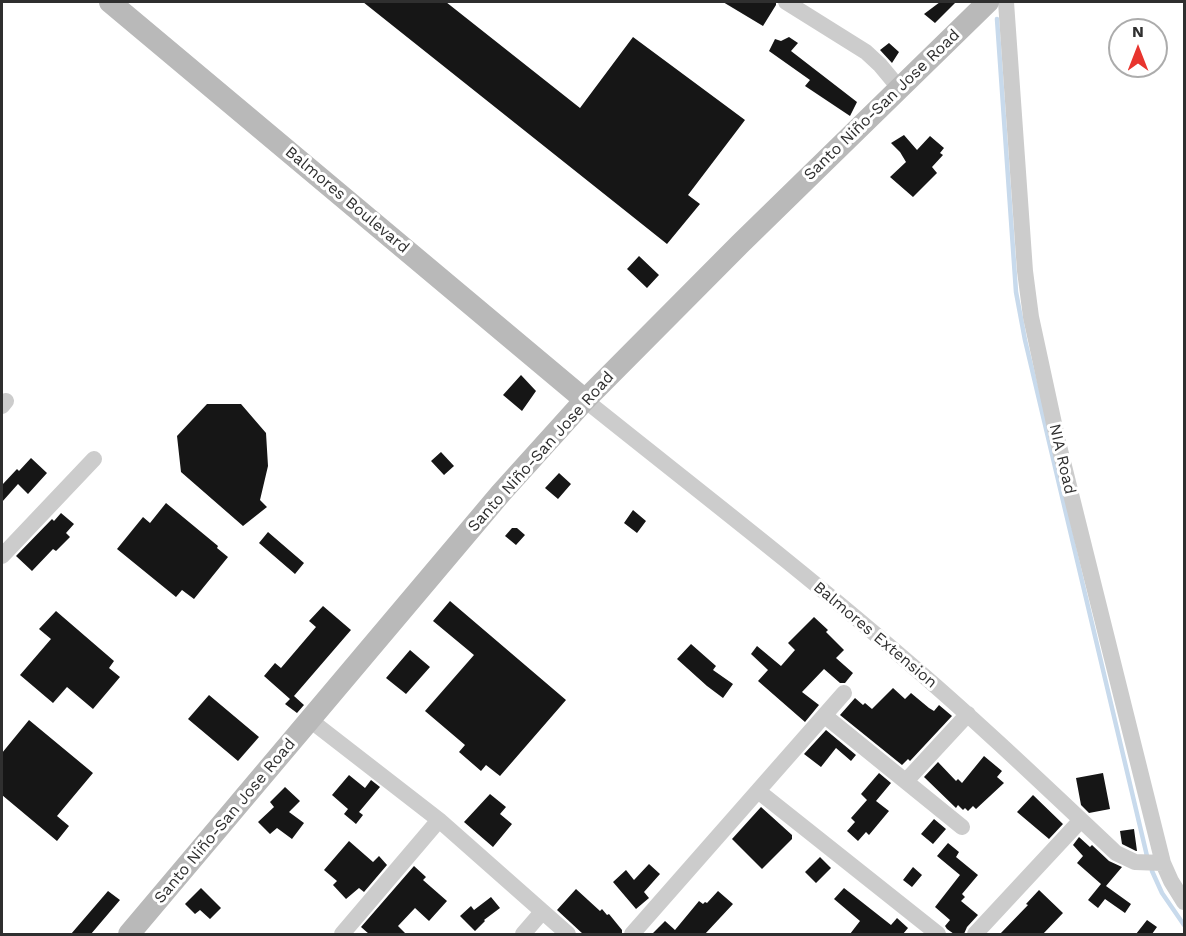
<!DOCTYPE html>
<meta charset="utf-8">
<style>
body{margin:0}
#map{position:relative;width:1186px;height:936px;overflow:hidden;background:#fff;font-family:"Work Sans",sans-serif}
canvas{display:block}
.frame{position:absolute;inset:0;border:3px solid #2f2f2f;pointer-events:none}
.north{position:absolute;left:1108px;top:18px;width:60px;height:60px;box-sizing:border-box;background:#fff;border:2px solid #acacac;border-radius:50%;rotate:0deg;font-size:16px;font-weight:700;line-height:24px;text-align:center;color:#2f2f2f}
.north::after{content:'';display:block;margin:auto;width:21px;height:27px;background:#e8352e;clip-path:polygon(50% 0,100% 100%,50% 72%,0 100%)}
</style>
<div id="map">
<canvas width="1186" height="936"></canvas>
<div class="frame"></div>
<div class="north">N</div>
</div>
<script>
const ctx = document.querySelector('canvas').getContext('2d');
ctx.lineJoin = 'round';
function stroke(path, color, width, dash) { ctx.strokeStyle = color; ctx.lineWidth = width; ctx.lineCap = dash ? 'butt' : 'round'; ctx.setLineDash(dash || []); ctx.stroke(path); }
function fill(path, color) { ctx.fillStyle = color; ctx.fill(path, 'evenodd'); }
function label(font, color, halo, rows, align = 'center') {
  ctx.font = font + ' "Work Sans",sans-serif'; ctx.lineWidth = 6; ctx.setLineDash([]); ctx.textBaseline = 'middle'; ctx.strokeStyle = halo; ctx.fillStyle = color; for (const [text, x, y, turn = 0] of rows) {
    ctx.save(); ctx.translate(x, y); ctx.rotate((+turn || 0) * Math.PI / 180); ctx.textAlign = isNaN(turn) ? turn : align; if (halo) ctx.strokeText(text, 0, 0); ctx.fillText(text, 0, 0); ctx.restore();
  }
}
stroke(new Path2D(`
 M 997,19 L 1016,292 L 1025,340 L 1147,856
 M 1152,871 L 1162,893 L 1184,925`), '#c8daec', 4.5);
fill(new Path2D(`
 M 363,2 L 446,2 L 580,108 L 633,37 L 745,120 L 688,195 L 700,204 L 667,244 Z
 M 723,2 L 776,2 L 776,5 L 763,26 Z
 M 940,2 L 956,2 L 935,23 L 924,14 Z
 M 789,37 L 798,43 L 791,51 L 857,102 L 850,116 L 805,86 L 810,80 L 769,51 L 775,39 L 781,41 Z
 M 889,43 L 899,52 L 892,63 L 880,50 Z
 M 904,135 L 917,150 L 930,136 L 944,148 L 940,153 L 943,155 L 932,167 L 937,173 L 913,197 L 890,177 L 906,162 L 900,152 L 891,143 Z
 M 639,256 L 659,275 L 647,288 L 627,269 Z
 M 521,375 L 536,391 L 522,411 L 503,395 Z
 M 207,404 L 241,404 L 266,433 L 268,466 L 260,500 L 267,507 L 243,526 L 181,472 L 177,436 Z
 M 441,452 L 454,466 L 444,475 L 431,461 Z
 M 31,458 L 47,473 L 28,494 L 18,484 L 2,502 L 2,485 L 17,469 L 19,471 Z
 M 559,473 L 571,484 L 558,499 L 545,488 Z
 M 166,503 L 218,546 L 217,548 L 228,557 L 194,599 L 182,590 L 176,597 L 117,549 L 143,517 L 150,523 Z
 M 633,510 L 646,521 L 637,533 L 624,523 Z
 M 61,513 L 74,524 L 66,533 L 70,537 L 56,551 L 53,549 L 32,571 L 16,556 L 52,519 L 54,521 Z
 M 512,528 L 517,528 L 525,535 L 516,545 L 505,536 Z
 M 268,532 L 304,563 L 295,574 L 259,543 Z
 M 450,601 L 566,700 L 500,776 L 486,765 L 481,771 L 459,752 L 465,745 L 425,711 L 474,655 L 433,621 Z
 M 323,606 L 351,630 L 294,696 L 304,705 L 297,713 L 285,704 L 290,699 L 264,676 L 275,663 L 281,668 L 316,627 L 309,621 Z
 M 56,611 L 114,661 L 109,668 L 120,677 L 93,709 L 67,687 L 53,703 L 20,675 L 51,639 L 39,629 Z
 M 814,617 L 828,630 L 826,632 L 844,650 L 836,658 L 853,673 L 845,683 L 840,683 L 824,669 L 802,692 L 819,705 L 805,722 L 758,681 L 768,670 L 751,654 L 757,646 L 781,666 L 795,650 L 788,643 Z
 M 691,644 L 716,666 L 713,670 L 733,684 L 723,698 L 707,686 L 677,659 Z
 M 410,650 L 430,667 L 406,694 L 386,678 Z
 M 893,688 L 905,699 L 911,693 L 929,708 L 934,711 L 939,705 L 952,716 L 910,761 L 908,759 L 902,765 L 840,715 L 855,698 L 863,705 L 865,703 L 872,709 Z
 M 209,695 L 259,737 L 238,761 L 188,719 Z
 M 29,720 L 93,773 L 57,816 L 69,826 L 57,841 L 2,795 L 2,753 Z
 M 826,730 L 856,755 L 851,761 L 836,748 L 821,767 L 804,754 Z
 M 984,756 L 1002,771 L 997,777 L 1004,783 L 976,809 L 973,806 L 968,811 L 965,808 L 963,810 L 958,805 L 956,808 L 924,777 L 938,762 L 956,781 L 958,779 L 962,783 Z
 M 879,773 L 891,783 L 876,801 L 889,811 L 869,835 L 866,832 L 858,841 L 847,831 L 855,822 L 851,818 L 867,800 L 861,794 Z
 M 1103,773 L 1110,809 L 1089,813 L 1081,805 L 1076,778 Z
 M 349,775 L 365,788 L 371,780 L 380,787 L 359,812 L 363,815 L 356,824 L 344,814 L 348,809 L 332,795 Z
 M 285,787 L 300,801 L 289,812 L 304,823 L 292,839 L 277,828 L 270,834 L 258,822 L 274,807 L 270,802 Z
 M 490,794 L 506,807 L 500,814 L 512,824 L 493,847 L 464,822 Z
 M 1033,795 L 1063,824 L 1049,839 L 1017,812 Z
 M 761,807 L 792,835 L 792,839 L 762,869 L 732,839 Z
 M 934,819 L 946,829 L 933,844 L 921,834 Z
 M 1134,829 L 1137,851 L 1136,851 L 1122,844 L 1120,831 Z
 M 1079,837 L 1090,847 L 1092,845 L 1109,861 L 1122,867 L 1106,886 L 1131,904 L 1125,913 L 1105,899 L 1098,908 L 1088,900 L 1101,884 L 1077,863 L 1083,856 L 1073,845 Z
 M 349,841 L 373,862 L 379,856 L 387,865 L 364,892 L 359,888 L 346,899 L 333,885 L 337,881 L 324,870 Z
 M 948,843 L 959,852 L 956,857 L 978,875 L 962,894 L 965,897 L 961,901 L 978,915 L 967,927 L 964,934 L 954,934 L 947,929 L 945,926 L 950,920 L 935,907 L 960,875 L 937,856 Z
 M 820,857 L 831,868 L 816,883 L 805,872 Z
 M 649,864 L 660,874 L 644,892 L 649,898 L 636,909 L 613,882 L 626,870 L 634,880 Z
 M 414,866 L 426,877 L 423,880 L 447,901 L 429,921 L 415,908 L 398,926 L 406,934 L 369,934 L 361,927 Z
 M 913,867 L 922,875 L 912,887 L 903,880 Z
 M 201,888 L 221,908 L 210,919 L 200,910 L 195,914 L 185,904 Z
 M 844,888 L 891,925 L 897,918 L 908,928 L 903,934 L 850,934 L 860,921 L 834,899 Z
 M 576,889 L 600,911 L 602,909 L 607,915 L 609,914 L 622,930 L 622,934 L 583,934 L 557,910 Z
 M 1039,890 L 1063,913 L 1043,934 L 1000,934 L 1028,905 L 1026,904 Z
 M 108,891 L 120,900 L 91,934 L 71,934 Z
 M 718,891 L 733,904 L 705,934 L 652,934 L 665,921 L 675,930 L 699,901 L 703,904 L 705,902 L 707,903 Z
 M 491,897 L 500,908 L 484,920 L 485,921 L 475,931 L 460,916 L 471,906 L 474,910 Z
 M 1147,920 L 1157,927 L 1152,934 L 1136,934 Z`), '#161616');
stroke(new Path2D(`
 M 786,2 L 866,52 L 880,65 L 900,89
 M 1006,2 L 1025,271 L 1031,317 L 1058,442 L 1163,863 L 1171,881 L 1184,902
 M 585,400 C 691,485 799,568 902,657 C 976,720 1046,787 1116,853 L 1135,862 L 1163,863
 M 2,406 L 6,401
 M 2,556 L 94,459
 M 825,716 L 962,827
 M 310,720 L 439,820 L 568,934
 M 906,781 L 968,714
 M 758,791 L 938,934
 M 342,934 L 439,820
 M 523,934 L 542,912
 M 632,934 L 844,693
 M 975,934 L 1081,820`), '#ccc', 16);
stroke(new Path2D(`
 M 110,2 L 585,400
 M 129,934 L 501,493 L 585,400 L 740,244 L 988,2`), '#b9b9b9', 22);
label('16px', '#2f2f2f', '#fff', [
 ["Santo Niño-San Jose Road",882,105,-44],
 ["Balmores Boulevard",347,200,40],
 ["Santo Niño-San Jose Road",541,452,-48],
 ["NIA Road",1062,459,77],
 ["Balmores Extension",875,635,40],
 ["Santo Niño-San Jose Road",225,821,-50]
]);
</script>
